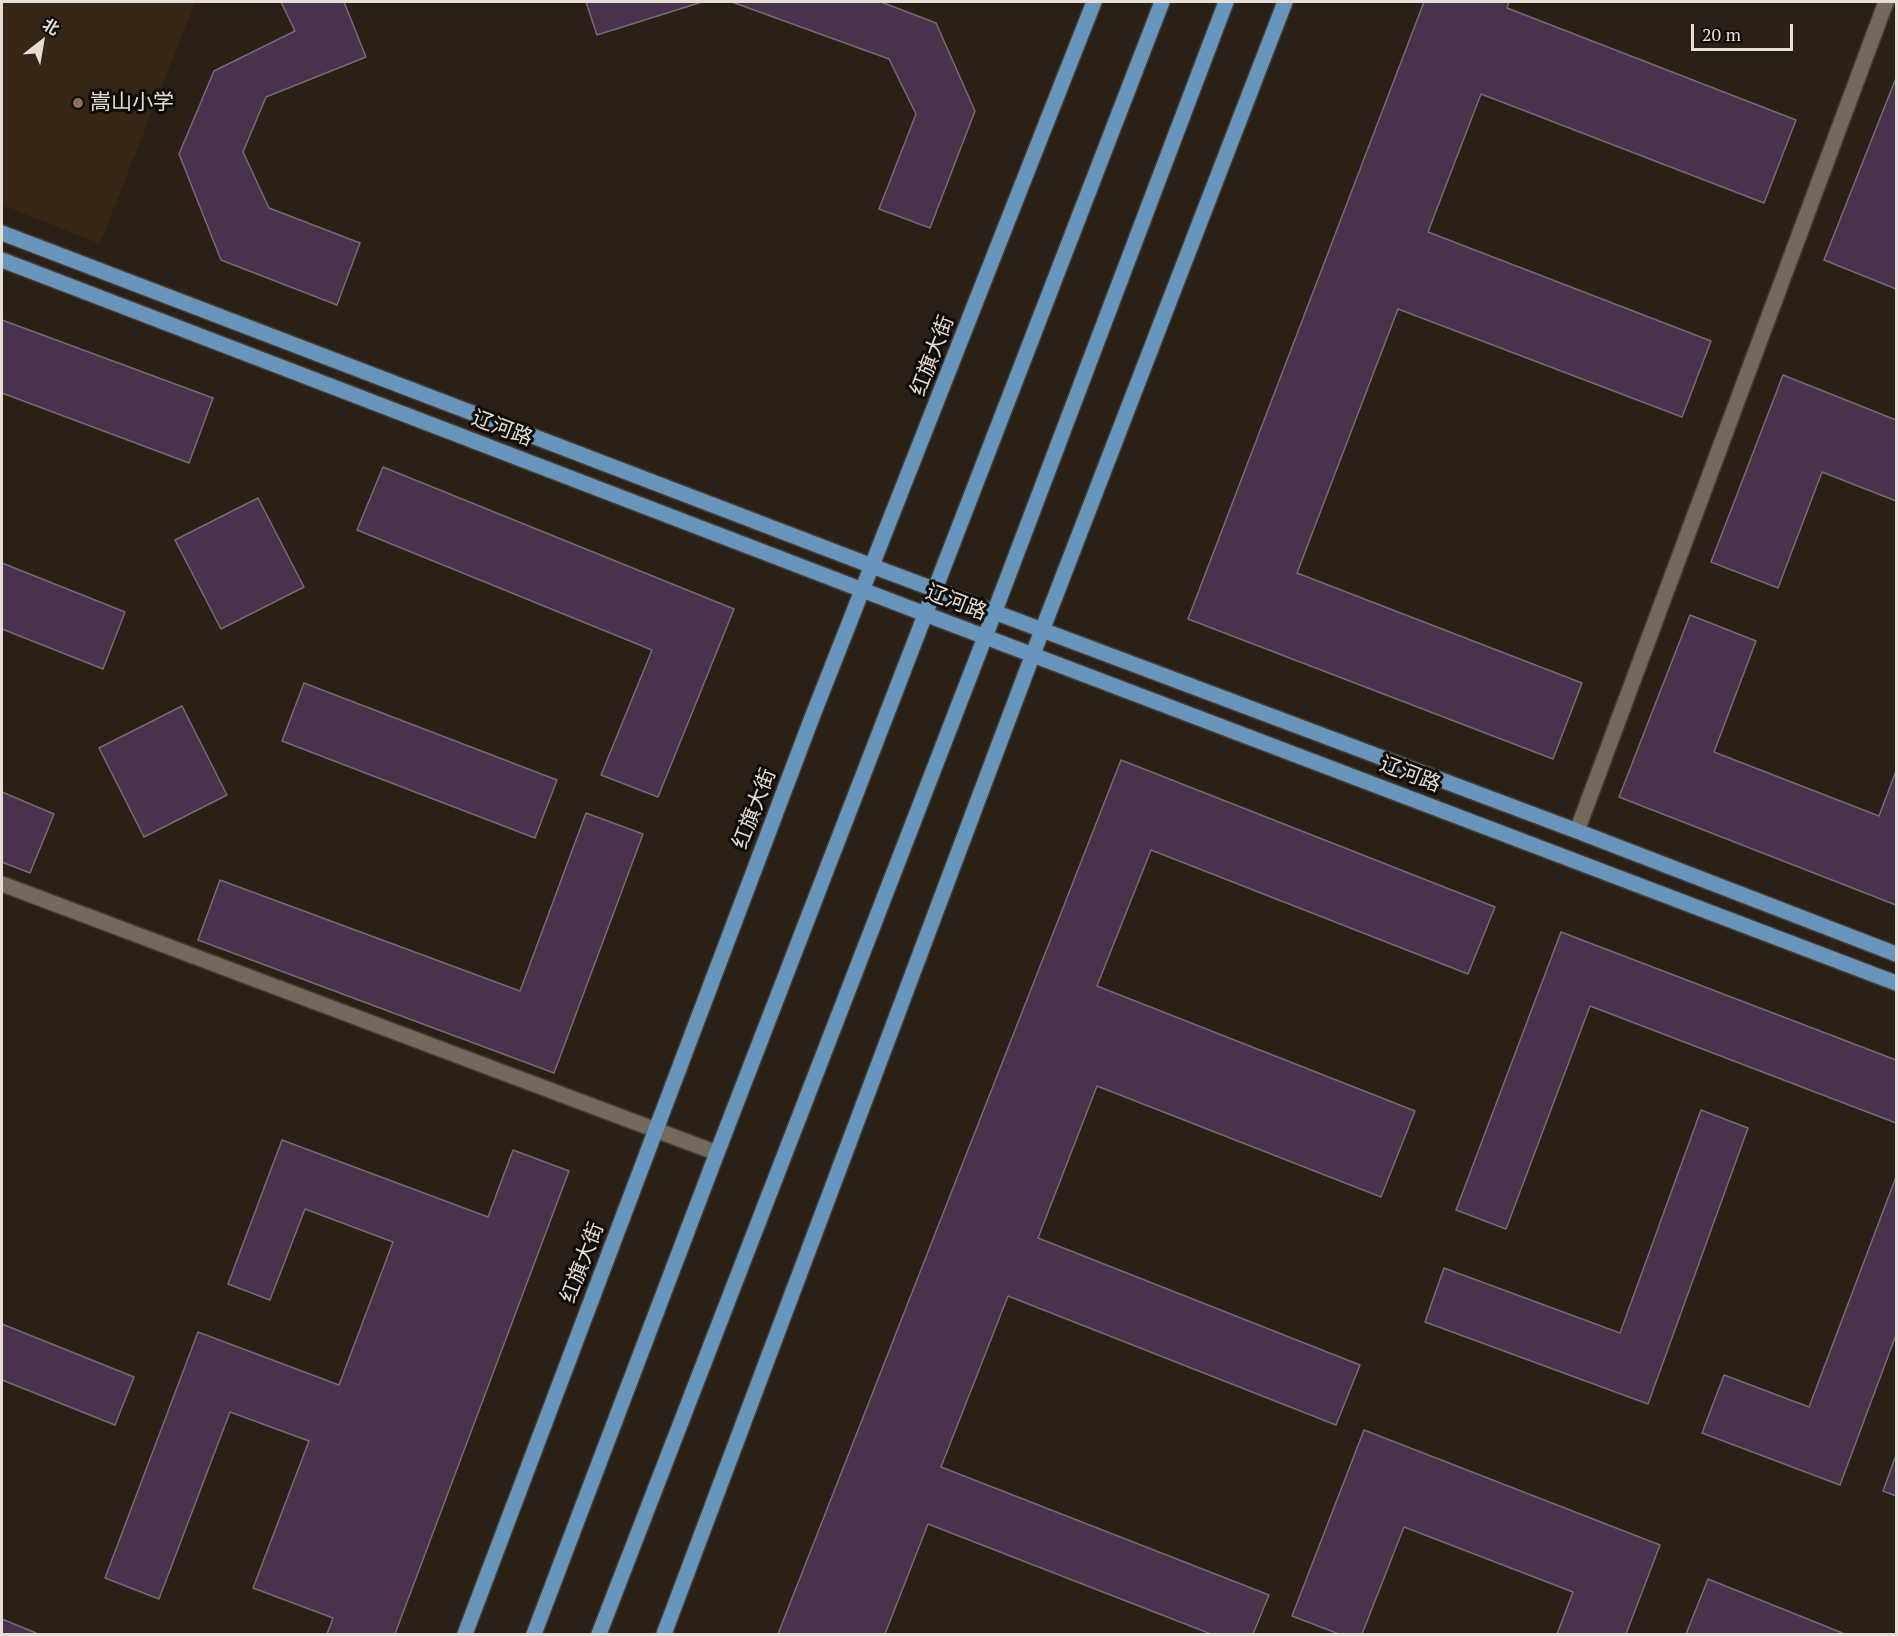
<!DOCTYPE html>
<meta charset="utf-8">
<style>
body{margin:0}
#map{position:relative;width:1898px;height:1636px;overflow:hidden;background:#2b2015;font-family:"PT Serif","Noto Sans SC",serif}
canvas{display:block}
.frame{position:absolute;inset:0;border:3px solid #e5ded7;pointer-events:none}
.north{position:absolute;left:12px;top:12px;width:60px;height:60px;-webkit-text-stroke:4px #0f0b06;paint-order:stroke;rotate:31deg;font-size:16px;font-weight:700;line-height:24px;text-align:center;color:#e5ded7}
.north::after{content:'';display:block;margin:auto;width:21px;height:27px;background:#e5ded7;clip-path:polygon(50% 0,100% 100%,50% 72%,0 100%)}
.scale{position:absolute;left:1691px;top:24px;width:102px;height:27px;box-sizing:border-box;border:3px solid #e5ded7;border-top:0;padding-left:8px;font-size:18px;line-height:21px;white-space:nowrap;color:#e5ded7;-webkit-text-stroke:4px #0f0b06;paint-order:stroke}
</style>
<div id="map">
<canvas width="1898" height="1636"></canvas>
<div class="frame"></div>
<div class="north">北</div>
<div class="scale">20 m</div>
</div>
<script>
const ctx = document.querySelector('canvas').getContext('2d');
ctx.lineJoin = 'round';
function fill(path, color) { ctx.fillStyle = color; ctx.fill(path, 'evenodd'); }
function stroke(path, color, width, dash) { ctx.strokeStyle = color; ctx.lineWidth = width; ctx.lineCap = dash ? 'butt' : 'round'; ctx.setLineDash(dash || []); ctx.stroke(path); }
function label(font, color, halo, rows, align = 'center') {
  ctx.font = font + ' "PT Serif","Noto Sans SC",serif'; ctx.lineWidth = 6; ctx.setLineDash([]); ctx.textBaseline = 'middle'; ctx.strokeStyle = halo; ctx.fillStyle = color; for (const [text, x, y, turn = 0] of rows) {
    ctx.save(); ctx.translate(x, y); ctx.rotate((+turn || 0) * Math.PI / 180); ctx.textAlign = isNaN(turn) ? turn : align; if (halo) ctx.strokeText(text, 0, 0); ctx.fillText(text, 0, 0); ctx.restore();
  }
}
fill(new Path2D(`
 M 2,2 L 195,2 L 100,244 L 2,205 Z`), '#352615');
const building = new Path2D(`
 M 281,2 L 344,2 L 366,57 L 266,97 L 243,152 L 269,208 L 360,243 L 337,305 L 221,260 L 179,154 L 214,71 L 295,31 Z
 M 586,2 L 702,2 L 597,35 Z
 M 732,2 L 881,2 L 936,23 L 975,111 L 930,228 L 879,209 L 916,114 L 889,59 Z
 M 1424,2 L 1509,2 L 1507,8 L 1796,120 L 1764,203 L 1481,94 L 1428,232 L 1711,341 L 1682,417 L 1398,309 L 1297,573 L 1582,683 L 1553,759 L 1188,619 Z
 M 1896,78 L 1896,289 L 1824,260 Z
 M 2,320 L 213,398 L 189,463 L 2,393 Z
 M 1783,375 L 1896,420 L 1896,501 L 1822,472 L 1778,588 L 1711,562 Z
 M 383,467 L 734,609 L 658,797 L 601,775 L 652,650 L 357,530 Z
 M 258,498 L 304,587 L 221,629 L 175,540 Z
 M 2,563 L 125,612 L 103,669 L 2,629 Z
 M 1690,615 L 1756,641 L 1714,752 L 1879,816 L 1896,771 L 1896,905 L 1619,797 Z
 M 304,683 L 557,780 L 535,838 L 282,741 Z
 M 182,706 L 227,795 L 144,837 L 99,748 Z
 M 1121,760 L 1495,907 L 1468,974 L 1151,850 L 1097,986 L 1415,1111 L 1381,1197 L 1097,1086 L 1038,1238 L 1360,1365 L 1336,1425 L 1008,1296 L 941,1467 L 1269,1595 L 1253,1634 L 1211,1634 L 928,1524 L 885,1634 L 778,1634 Z
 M 2,792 L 54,814 L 30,873 L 2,862 Z
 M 586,813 L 643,834 L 554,1073 L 198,940 L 220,880 L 520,991 Z
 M 1561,932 L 1896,1060 L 1896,1123 L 1590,1006 L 1506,1229 L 1456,1210 Z
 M 1701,1110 L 1748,1128 L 1648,1404 L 1425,1322 L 1444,1268 L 1620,1333 Z
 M 282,1140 L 488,1217 L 513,1150 L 569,1171 L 395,1634 L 327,1634 L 333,1618 L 253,1588 L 309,1441 L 230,1412 L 159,1599 L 105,1578 L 198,1332 L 339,1385 L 393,1242 L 305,1209 L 270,1300 L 228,1284 Z
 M 1896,1177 L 1896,1335 L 1840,1485 L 1702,1433 L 1724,1375 L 1809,1407 Z
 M 2,1324 L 134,1377 L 115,1425 L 2,1380 Z
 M 1364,1430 L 1660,1545 L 1626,1634 L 1557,1634 L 1573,1592 L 1404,1527 L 1362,1634 L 1339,1634 L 1292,1616 Z
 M 1896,1455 L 1896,1496 L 1883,1491 Z
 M 1708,1579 L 1845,1634 L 1686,1634 Z
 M 2,1619 L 36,1633 L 35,1634 L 2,1634 Z`);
fill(building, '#49324c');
stroke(building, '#776b78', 1.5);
const minor = new Path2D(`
 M 1577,831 L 1886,2
 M 2,884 L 717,1153`);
const major = new Path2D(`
 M 2,233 L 872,566 L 1577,831 L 1896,954
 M 2,260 L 925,614 L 1896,983
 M 465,1634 L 811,720 L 1094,2
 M 534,1634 L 717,1153 L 1162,2
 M 599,1634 L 985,637 L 1226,2
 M 664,1634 L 1033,654 L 1285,2`);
stroke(minor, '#453d35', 18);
stroke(major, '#453d35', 18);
stroke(minor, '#75695c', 15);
stroke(major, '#6895bb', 15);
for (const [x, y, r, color] of [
 [78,103,6,"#8d6e63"]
]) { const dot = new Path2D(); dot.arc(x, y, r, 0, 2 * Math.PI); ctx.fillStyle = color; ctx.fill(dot); stroke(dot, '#0f0b06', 2); }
label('21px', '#e5ded7', '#0f0b06', [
 ["嵩山小学",90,103]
], 'left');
label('21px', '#e5ded7', '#0f0b06', [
 ["红旗大街",933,356,-69],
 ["辽河路",502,429,21],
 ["辽河路",956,603,21],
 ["辽河路",1410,775,21],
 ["红旗大街",755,809,-69],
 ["红旗大街",583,1263,-69]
]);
</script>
